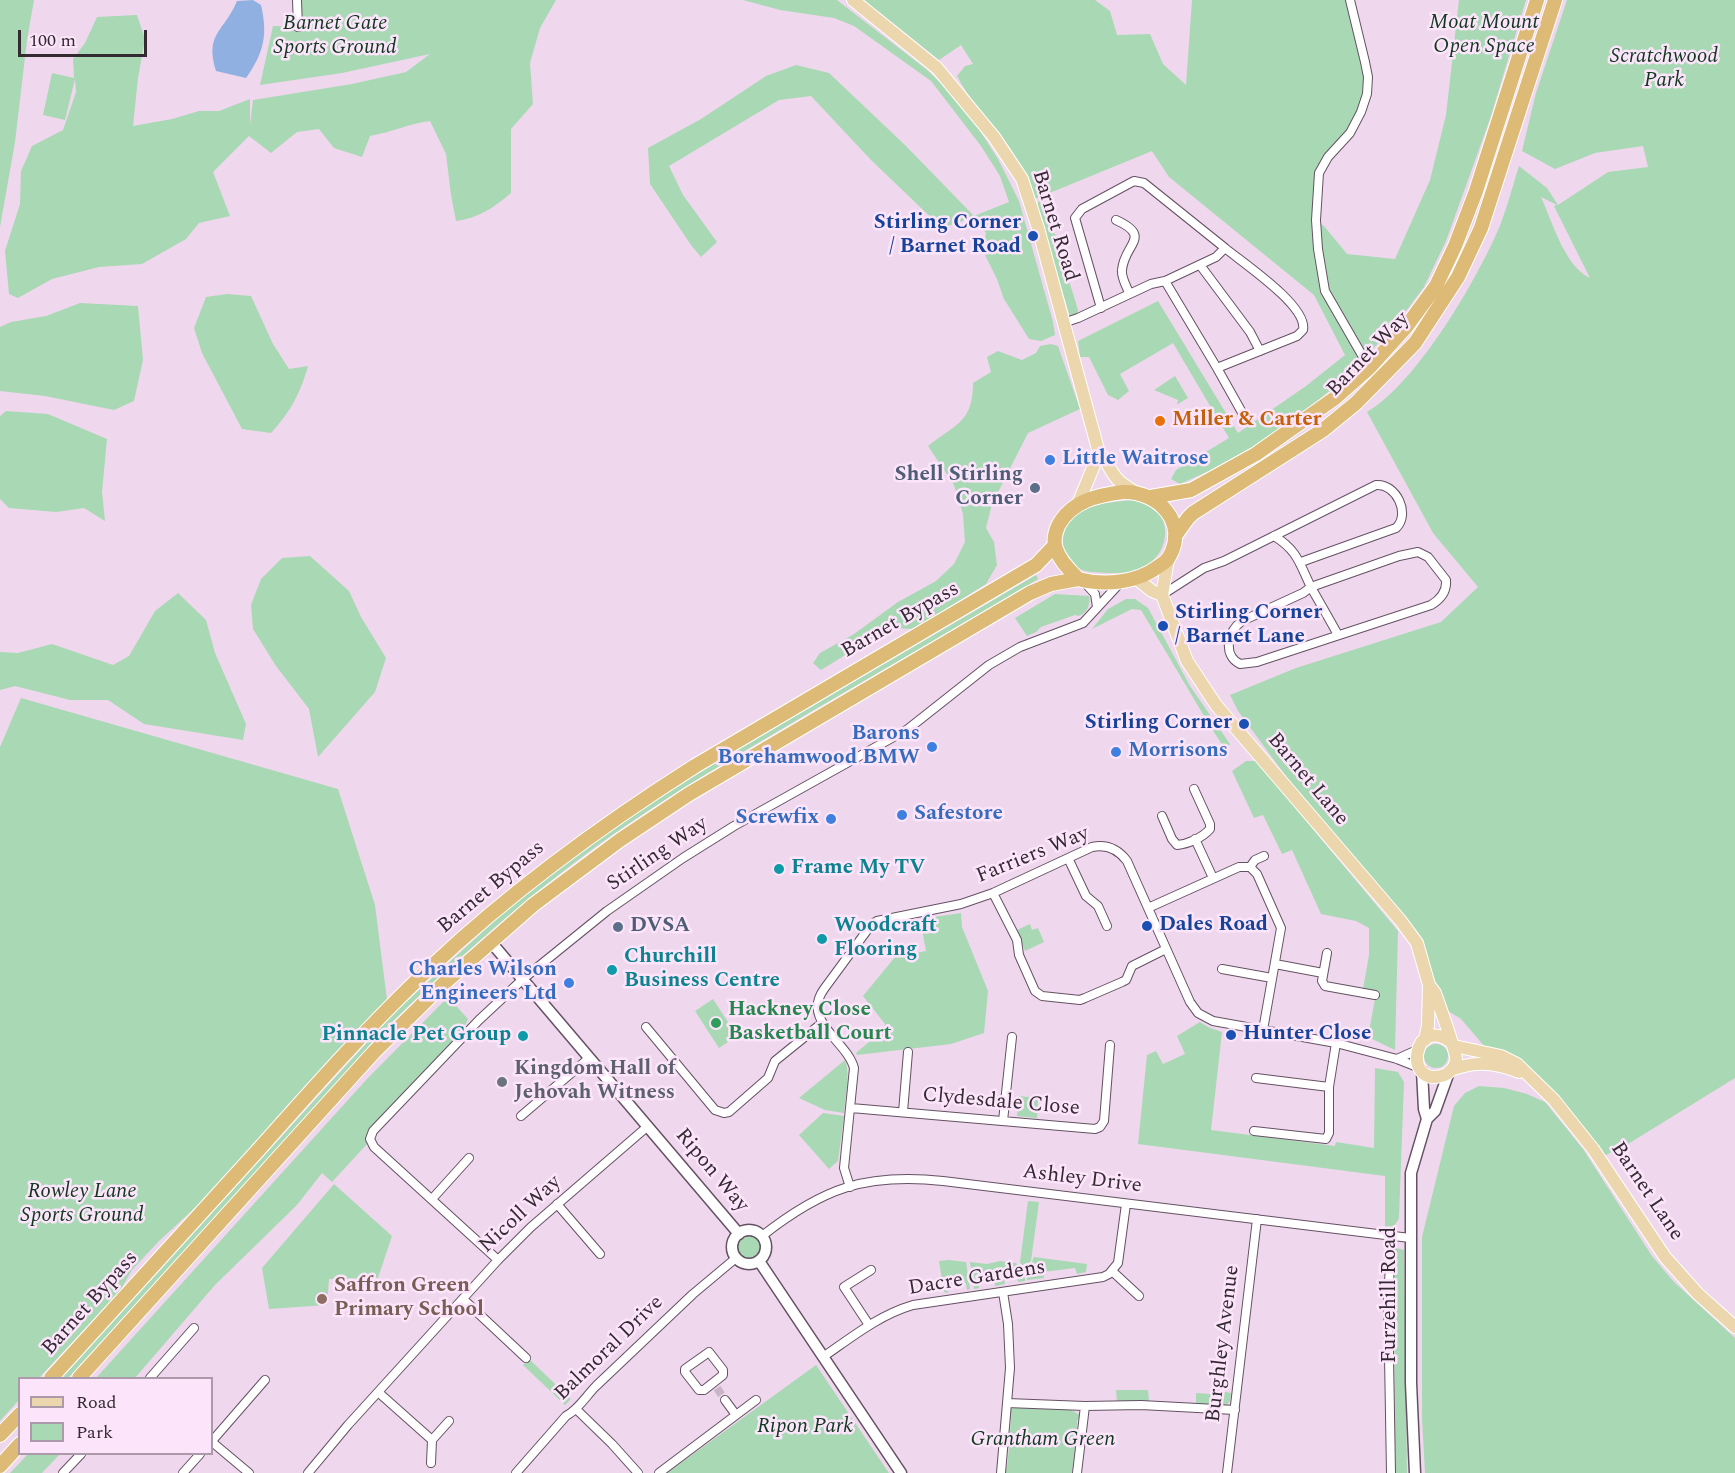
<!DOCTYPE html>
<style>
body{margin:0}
#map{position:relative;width:1735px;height:1473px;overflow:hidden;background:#efd8ed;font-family:Spectral,serif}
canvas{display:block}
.legend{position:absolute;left:18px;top:1377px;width:195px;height:78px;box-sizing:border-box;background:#fce5fa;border:2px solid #ac9aaa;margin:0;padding:8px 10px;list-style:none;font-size:18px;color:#332a32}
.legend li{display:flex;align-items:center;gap:12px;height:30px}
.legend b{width:30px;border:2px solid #ac9aaa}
.scale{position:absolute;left:18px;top:30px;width:129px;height:27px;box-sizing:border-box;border:3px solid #332a32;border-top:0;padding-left:8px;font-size:18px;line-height:21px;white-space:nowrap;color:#332a32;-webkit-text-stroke:4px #fce5fa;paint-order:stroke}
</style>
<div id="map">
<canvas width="1735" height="1473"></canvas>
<ul class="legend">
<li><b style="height:8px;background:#ebd6ad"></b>Road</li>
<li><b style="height:16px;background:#a9d8b4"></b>Park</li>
</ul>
<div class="scale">100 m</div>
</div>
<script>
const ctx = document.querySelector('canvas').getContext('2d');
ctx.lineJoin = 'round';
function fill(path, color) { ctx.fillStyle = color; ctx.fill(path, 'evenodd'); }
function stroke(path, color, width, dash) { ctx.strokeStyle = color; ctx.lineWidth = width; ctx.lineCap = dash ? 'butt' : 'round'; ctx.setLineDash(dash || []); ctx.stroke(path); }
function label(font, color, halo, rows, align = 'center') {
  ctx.font = font + ' Spectral,serif'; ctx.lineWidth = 5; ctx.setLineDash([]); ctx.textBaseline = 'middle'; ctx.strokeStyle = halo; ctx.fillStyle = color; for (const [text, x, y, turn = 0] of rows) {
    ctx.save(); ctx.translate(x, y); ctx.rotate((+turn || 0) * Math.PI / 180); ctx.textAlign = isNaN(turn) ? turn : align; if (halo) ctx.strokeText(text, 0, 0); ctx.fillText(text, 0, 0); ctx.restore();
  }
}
fill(new Path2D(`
 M 0,0 L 34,0 L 27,40 L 15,142 L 0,227 Z
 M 297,0 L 556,0 L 540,28 L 530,63 L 533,104 L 511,129 L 511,193 C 493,208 479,218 456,221 L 451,195 L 446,154 L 430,121 C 408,124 392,132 370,136 L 362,157 L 334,148 L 319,129 L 297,132 L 271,153 L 249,136 L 213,172 L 230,216 L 199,223 L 186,239 L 142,264 L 99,267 L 52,279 L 18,298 L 9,294 L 5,251 L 20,204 L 21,171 L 32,146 L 63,130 L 76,92 L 75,79 L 65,120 L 43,115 L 52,73 L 74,78 L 73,59 L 85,43 L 97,17 L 137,15 L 145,39 L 138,78 L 133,126 L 172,119 L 199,111 L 219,111 L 250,99 L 250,125 L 253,100 L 352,84 L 406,72 L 430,54 L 342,73 L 260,85 L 273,26 L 298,27 Z
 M 743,0 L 837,0 L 926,69 L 948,90 L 970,115 L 998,159 L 1019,201 L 1053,322 L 1055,335 L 1041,341 L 1029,339 L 1004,299 L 997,279 L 983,251 L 986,233 L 974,217 L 942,228 L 871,160 L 811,96 L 779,100 L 669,166 L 683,195 L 717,242 L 701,257 L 691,245 L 650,184 L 648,148 L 701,119 L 766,76 L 796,65 L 829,73 L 906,146 L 974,216 L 1009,202 L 1000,176 L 981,146 L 931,81 L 854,26 L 834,18 L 780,10 Z
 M 864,0 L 1095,0 L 1110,11 L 1117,35 L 1150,34 L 1163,64 L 1186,85 L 1192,0 L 1350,0 L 1368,77 L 1361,112 L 1319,173 L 1316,220 L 1324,226 L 1347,254 L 1395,259 L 1430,180 L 1446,115 L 1459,0 L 1526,0 L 1490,119 L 1446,241 L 1424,287 L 1400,319 L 1353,371 L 1327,393 L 1300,415 L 1249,449 L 1209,471 L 1180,484 L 1171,479 L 1176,470 L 1229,438 L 1173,343 L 1120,374 L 1129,391 L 1118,400 L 1108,395 L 1089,357 L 1080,357 L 1078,341 L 1158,301 L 1238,433 L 1306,386 L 1345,355 L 1314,295 L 1169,177 L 1152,151 L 1035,199 C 1027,182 1020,164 1010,148 C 993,123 970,102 957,76 L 965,66 L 973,64 L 961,45 L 939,60 Z
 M 1567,0 L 1735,0 L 1735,1078 L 1628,1144 L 1620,1143 L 1624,1146 L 1604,1156 L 1539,1076 L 1506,1053 L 1485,1047 L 1461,1019 L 1445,1009 L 1419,936 L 1288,779 L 1238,711 L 1230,695 L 1296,668 L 1441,622 L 1478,587 L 1433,533 L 1367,412 C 1417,383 1479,277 1501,223 C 1508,204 1513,185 1519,166 L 1547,188 L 1558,205 L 1608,172 L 1648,167 L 1643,146 L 1595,153 L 1555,169 L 1522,151 L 1536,93 ZM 1541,197 L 1557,205 L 1554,206 L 1590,278 C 1565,267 1552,221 1541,197 Z
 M 1039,201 L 1045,201 L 1078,310 L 1077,315 L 1070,317 L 1037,205 Z
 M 227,294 L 251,296 L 273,344 L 289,369 L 308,366 C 300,394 291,411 271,433 L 242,429 L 202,353 L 194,328 L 206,297 Z
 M 80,303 L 138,306 L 143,360 L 134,401 L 114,410 L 45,396 L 0,391 L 0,327 L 11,322 L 46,316 Z
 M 1051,344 L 1058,346 L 1080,409 L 1028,433 L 992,504 L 986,528 L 994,542 L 997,565 L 986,584 L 914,629 L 889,628 L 821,670 L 813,663 L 820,653 L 854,634 L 898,602 L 936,581 L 954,564 L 965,542 L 963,514 L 954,485 L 928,446 C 956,424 973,422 973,383 L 991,372 L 987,357 L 998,351 L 1022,360 L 1036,353 L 1040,346 Z
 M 1175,376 L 1188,398 L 1178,404 L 1177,404 L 1178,400 L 1154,390 Z
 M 6,411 L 48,414 L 107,439 L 102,492 L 105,521 L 84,508 L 56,512 L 9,508 L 0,499 L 0,416 Z
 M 1132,500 C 1140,502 1151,504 1157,510 C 1173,530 1164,557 1143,568 C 1129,575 1108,573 1093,572 C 1060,570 1052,531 1079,513 C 1093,503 1115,502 1132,500 Z
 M 310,556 L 349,591 L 361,617 L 386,658 L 375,692 L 318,757 L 309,709 L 276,666 L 253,629 L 251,605 L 261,579 L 282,558 Z
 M 1036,575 L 1038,579 C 961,625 884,669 807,714 C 726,762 644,809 570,866 C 507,914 449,967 392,1022 L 68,1378 L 62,1378 L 393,1014 L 501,915 L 573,857 L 643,809 L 715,763 Z
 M 178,593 L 206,620 L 215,653 L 246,724 L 243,740 L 144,724 L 108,700 L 70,700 L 15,686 L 0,690 L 0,652 L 18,653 L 52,644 L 113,665 L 129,656 L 155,611 Z
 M 1055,594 L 1089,596 C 1091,604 1087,613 1079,616 L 1075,615 L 1041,627 L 1036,632 L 1027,636 L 1015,618 Z
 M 1126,599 L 1135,599 L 1148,608 L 1190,686 L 1230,744 L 1227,747 L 1221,743 L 1210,726 L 1141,610 L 1132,609 L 1092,629 L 1108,609 Z
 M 21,698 L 338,789 L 375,905 L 387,1000 L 198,1205 L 159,1241 L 132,1270 L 120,1291 L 39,1378 L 20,1378 L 19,1400 L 0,1421 L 0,747 Z
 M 1246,761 L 1256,761 L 1398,931 L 1395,1050 L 1368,1037 L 1376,993 L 1363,989 L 1369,955 L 1369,928 L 1356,921 L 1321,914 L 1292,850 L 1282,854 L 1263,815 L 1254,818 L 1232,771 Z
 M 961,913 L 962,927 L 988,991 L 984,1033 L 951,1044 L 857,1055 L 856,1053 L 884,1029 L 885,1024 L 863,996 L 895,957 L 926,951 L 920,919 Z
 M 1030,924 L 1032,930 L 1038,928 L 1044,942 L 1025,951 L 1017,930 Z
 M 448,997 L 468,1019 L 462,1032 L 371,1128 L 368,1133 L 368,1143 L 332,1182 L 322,1173 L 297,1205 L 215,1285 L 135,1378 L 96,1378 L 367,1079 Z
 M 713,999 L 737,1036 L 719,1048 L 695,1011 Z
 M 1200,1022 L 1208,1027 L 1222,1032 L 1211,1130 L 1335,1146 L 1336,1142 L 1374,1148 L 1375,1068 L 1398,1072 L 1404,1082 L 1399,1218 C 1395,1226 1393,1228 1385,1228 L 1385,1176 L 1138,1144 L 1147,1055 L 1156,1051 L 1163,1064 L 1185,1054 L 1177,1036 Z
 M1424 1056a12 12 0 1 1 24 0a12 12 0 1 1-24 0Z
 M 845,1060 C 851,1076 845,1096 844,1113 L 825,1110 L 799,1098 Z
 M 1479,1086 L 1504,1088 L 1527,1094 L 1545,1102 L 1583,1149 L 1652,1256 L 1674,1282 L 1735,1338 L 1735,1473 L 1425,1473 L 1422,1419 L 1422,1237 L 1454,1106 L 1465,1093 Z
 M 1019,1096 L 1038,1098 L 1037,1118 L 1017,1116 Z
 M 823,1113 L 844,1116 L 838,1161 L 829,1169 L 799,1135 Z
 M 334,1184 L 392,1236 L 378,1278 L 329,1279 L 327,1305 L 269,1309 L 262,1268 Z
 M 1028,1201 L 1039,1202 L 1031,1261 L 1025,1271 L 1020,1262 Z
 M737 1247a12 12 0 1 1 24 0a12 12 0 1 1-24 0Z
 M 1396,1248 L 1404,1250 L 1407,1473 L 1396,1473 L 1395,1466 L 1394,1270 Z
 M 1034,1257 L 1087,1264 L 1086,1272 L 1077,1274 L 1075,1268 L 1043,1272 L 1044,1278 L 1027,1280 L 1027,1274 Z
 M 949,1260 L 966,1262 L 970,1289 L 967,1290 L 966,1283 L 947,1286 L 948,1293 L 944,1292 L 939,1261 Z
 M 1000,1261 L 1016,1263 L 1025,1274 L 1025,1281 L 1018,1282 L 1017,1275 L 1004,1277 L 1005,1284 L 995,1286 L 994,1279 L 979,1281 L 979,1288 L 974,1289 L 970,1262 L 987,1264 Z
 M 529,1359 L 571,1399 L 565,1405 L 523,1365 Z
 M 816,1365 L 889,1473 L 667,1473 Z
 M 1116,1390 L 1148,1390 L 1149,1401 L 1117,1402 Z
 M 1215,1390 L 1231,1393 L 1230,1401 L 1225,1407 L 1196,1404 L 1196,1393 L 1210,1394 Z
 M 1015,1407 L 1071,1410 L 1080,1415 L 1081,1419 L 1077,1420 L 1076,1443 L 1079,1445 L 1078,1448 L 1075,1450 L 1072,1473 L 1004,1473 L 1003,1470 L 1007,1468 L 1009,1448 L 1006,1443 L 1009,1441 L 1011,1420 L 1008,1417 L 1011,1409 Z
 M 28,1454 L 60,1454 L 42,1473 L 10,1473 Z`), '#a9d8b4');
fill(new Path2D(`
 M 253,0 L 261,5 C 268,35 264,53 246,78 L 216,71 C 204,33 225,31 237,1 Z`), '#90b0e2');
stroke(new Path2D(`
 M 717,1388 L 725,1400`), '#c9b5c8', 8, [8, 4]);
const street = new Path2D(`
 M 297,0 L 298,27
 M 1350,0 L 1365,62 L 1368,77 L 1367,94 L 1361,112 L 1350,133 L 1328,157 L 1319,173 L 1316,220 L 1318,249 L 1325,291 L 1374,376 L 1375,384
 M 1116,220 C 1153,237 1124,244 1122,270 C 1121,278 1127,287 1129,293
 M 1200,265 L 1250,332 L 1260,351
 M 1101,308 L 1075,218 L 1082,209 L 1134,181 L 1144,183 L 1225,248
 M 1063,323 L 1078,318 L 1151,284 L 1165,281 L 1216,257 L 1225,248 C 1243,263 1308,306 1303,330 L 1297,336 L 1217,368 L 1165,281
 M 1217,368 L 1244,416
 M 1274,536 C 1299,551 1300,566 1312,589 C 1321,605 1330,620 1338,635
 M 1418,552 L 1428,557 L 1446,580 C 1447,591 1441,599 1431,605 L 1257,662 L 1240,664 C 1222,655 1228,631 1242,621 L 1303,593 L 1311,587 L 1399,556 Z
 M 1085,583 L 1095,594 L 1097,607
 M 1162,595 L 1204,568 L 1224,561 L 1376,485 C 1396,483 1411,514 1396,528 L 1301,562
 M 1162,816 L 1172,839 L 1177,845 C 1188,844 1202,838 1210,829 L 1210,824 L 1194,789
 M 1195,839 L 1213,878
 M 1068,858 L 1086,896 L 1098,906 L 1107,926
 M 1250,867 L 1257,874 L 1281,928 L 1263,1030
 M 993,893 L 1017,940 L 1019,955 L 1035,991 L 1042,996 L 1080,1000 L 1085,998 L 1122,982 L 1126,980 L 1132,966 L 1166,949
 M 1148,908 L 1239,867 L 1250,867 L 1255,860 L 1264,856
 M 1327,953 L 1322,981 L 1325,986 L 1375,995
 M 1275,964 L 1323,973
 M 1222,969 L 1272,978
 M 646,1027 L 715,1110 L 724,1113 L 729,1112 L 768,1078 L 775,1061 L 822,1023
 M 1397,1059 L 1417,1050
 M 1256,1078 L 1329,1087
 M 851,1108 L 1095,1129 L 1100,1127 L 1104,1121 L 1110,1045
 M 903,1112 L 908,1052
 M 521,1116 L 589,1058
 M 1003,1121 L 1012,1037
 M 1254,1131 L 1326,1139 L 1329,1133 L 1329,1087 L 1336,1043
 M 850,1187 L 844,1168 L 854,1068 C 847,1041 801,1021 824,989 L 871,925 L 877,921 L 961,904 L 993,893 L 1092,847 C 1106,844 1118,849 1127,861 L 1190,1002 L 1198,1013 L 1213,1021 L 1336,1043 L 1397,1059 L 1420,1068
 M 432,1199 L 469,1158
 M 557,1204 L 600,1254
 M 762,1236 C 823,1188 865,1173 943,1181 L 1410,1238
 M 498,1260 L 374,1147 L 370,1139 L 373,1131 L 479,1020 L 523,979 L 607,911 L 683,858 L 734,826 L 908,729 L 989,665 L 1020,647 L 1083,623 L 1120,583
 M 1112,1271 L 1139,1296
 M 463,1299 L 526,1358
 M 869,1325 L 844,1287 L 871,1270
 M 709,1352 L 723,1370 L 723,1375 L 704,1390 L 699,1390 L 685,1372 L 685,1369 Z
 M 823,1357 C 852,1337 879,1315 913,1305 L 1103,1277 L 1109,1274 L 1118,1263 L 1126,1204
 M 150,1378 L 194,1328
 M 378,1392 L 432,1440
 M 725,1400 L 736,1415
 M 1007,1403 L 1085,1406
 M 577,1410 L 612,1444 L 638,1473
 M 212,1441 L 265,1380
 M 212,1442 L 249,1473
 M 431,1463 L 432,1440 L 449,1421
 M 63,1473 L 81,1454
 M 183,1473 L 200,1454
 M 308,1473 L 348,1425 L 498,1260 L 531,1227 L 648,1126
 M 516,1473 L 566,1416 C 579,1409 586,1396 596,1386 L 693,1294 L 736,1258
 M 659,1473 L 756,1400
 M 1001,1473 L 1010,1368 L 1008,1324 L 1003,1292
 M 1077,1473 L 1085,1406 L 1141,1405 L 1235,1410
 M 1227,1473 L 1257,1219
 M 1391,1473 L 1388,1297 L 1392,1236`);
const secondary = new Path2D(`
 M 490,941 L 739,1234
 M 1422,1071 L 1424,1109 L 1427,1119
 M732 1247a17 17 0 1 1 34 0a17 17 0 1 1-34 0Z
 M 759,1261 L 901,1473
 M 1415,1473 L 1411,1383 L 1411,1173 L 1427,1119 L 1435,1111 L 1449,1072`);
const primary = new Path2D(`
 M 853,0 L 937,68 L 994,137 L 1022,179 L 1038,228 L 1099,453 L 1078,504
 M 1099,453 C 1107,460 1108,467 1114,475 C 1119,483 1127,487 1135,492
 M 1168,559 L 1162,595 L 1187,661 L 1216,705 L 1400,920 L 1417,943 L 1429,985 L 1435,993 C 1439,1005 1457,1053 1456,1060 C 1455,1068 1449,1074 1441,1076 C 1403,1086 1413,1014 1451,1042
 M 1137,579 L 1152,591 L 1162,595
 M 1425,1040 L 1428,1025 L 1429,985
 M 1454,1046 L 1501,1056 L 1517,1064 L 1554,1100 L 1593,1149 L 1665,1257 L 1698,1294 L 1735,1327
 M 1451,1070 C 1475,1061 1494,1062 1519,1072`);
const highway = new Path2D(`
 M 1123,492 C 1158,491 1189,523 1169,557 C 1167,561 1162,564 1159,566 C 1137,583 1104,586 1078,579 C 1069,569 1060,561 1056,549 C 1053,541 1055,533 1058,526 C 1071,501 1098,495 1123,492 Z
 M 1151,497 L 1191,490 L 1256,454 L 1335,398 L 1369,368 L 1406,327 L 1436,286 L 1455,246 L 1476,191 L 1537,0
 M 1175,536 L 1188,518 L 1193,513 L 1323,430 L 1356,403 L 1415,343 L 1458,277 L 1481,228 L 1555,0
 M 51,1378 C 121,1301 191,1224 261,1147 C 316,1085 372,1022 432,966 C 513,890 602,825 695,766 L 1036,565 L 1054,546
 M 79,1378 L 374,1052 L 442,985 L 533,905 L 620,840 L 689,794 L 1030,593 L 1051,584 L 1078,579
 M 0,1435 L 20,1414
 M 0,1466 L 20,1444`);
stroke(street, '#655163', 10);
stroke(secondary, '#655163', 13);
stroke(primary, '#fff', 14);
stroke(highway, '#fff', 16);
stroke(street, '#fff', 8);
stroke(secondary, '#fff', 10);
stroke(primary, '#ebd6ad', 12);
stroke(highway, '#ddba76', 14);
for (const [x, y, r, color] of [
 [1033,236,6,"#1a4fb4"],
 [1160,421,6,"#e8710a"],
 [1050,460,6,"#3f7fe0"],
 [1035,488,6,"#5c6f8a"],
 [1163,626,6,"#1a4fb4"],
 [1244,724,6,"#1a4fb4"],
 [932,747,6,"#3f7fe0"],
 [1116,752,6,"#3f7fe0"],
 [902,815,6,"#3f7fe0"],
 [831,819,6,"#3f7fe0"],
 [779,869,6,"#0f9aa8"],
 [1147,926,6,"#1a4fb4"],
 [618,927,6,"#5c6f8a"],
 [822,939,6,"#0f9aa8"],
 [612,970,6,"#0f9aa8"],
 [569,983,6,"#3f7fe0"],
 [716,1023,6,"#2e9e5b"],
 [1231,1035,6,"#1a4fb4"],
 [523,1036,6,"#0f9aa8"],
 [502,1082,6,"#6b7280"],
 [322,1299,6,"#8d6e63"]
]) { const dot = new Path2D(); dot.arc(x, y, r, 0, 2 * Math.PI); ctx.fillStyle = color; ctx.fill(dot); stroke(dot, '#fce5fa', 2); }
label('italic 21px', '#0f381d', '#fce5fa', [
 ["Moat Mount",1484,24],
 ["Open Space",1484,48],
 ["Barnet Gate",335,25],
 ["Sports Ground",335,49],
 ["Scratchwood",1664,58],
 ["Park",1664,82],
 ["Rowley Lane",82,1193],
 ["Sports Ground",82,1217],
 ["Ripon Park",805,1428],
 ["Grantham Green",1043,1441]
]);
label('bold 21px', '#164399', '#fce5fa', [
 ["Stirling Corner",1021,224,"right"],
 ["/ Barnet Road",1021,248,"right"],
 ["Stirling Corner",1175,614],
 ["/ Barnet Lane",1175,638],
 ["Stirling Corner",1232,724,"right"],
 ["Dales Road",1159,926],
 ["Hunter Close",1243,1035]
], 'left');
label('21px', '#332a32', '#fce5fa', [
 ["Barnet Road",1054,226,73],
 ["Barnet Way",1369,355,-46],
 ["Barnet Bypass",901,621,-30],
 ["Barnet Lane",1307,780,50],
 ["Stirling Way",658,855,-34],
 ["Farriers Way",1033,856,-22],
 ["Barnet Bypass",492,888,-40],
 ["Clydesdale Close",1001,1103,5],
 ["Ripon Way",711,1171,50],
 ["Ashley Drive",1082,1180,7],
 ["Barnet Lane",1646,1192,56],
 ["Nicoll Way",521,1215,-43],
 ["Dacre Gardens",977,1279,-9],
 ["Furzehill Road",1391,1295,-90],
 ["Barnet Bypass",91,1304,-48],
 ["Burghley Avenue",1224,1344,-83],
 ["Balmoral Drive",610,1349,-44]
]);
label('bold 21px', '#c56008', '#fce5fa', [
 ["Miller & Carter",1172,421]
], 'left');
label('bold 21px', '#366cbe', '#fce5fa', [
 ["Little Waitrose",1062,460],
 ["Barons",920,735,"right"],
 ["Borehamwood BMW",920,759,"right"],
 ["Morrisons",1128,752],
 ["Safestore",914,815],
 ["Screwfix",819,819,"right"],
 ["Charles Wilson",557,971,"right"],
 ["Engineers Ltd",557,995,"right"]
], 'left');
label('bold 21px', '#4e5e75', '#fce5fa', [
 ["Shell Stirling",1023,476],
 ["Corner",1023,500],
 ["DVSA",630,927,"left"]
], 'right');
label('bold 21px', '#0d838f', '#fce5fa', [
 ["Frame My TV",791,869],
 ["Woodcraft",834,927],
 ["Flooring",834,951],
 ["Churchill",624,958],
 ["Business Centre",624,982],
 ["Pinnacle Pet Group",511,1036,"right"]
], 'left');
label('bold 21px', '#27864d', '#fce5fa', [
 ["Hackney Close",728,1011],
 ["Basketball Court",728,1035]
], 'left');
label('bold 21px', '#5b616d', '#fce5fa', [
 ["Kingdom Hall of",514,1070],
 ["Jehovah Witness",514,1094]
], 'left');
label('bold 21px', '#785e54', '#fce5fa', [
 ["Saffron Green",334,1287],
 ["Primary School",334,1311]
], 'left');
</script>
